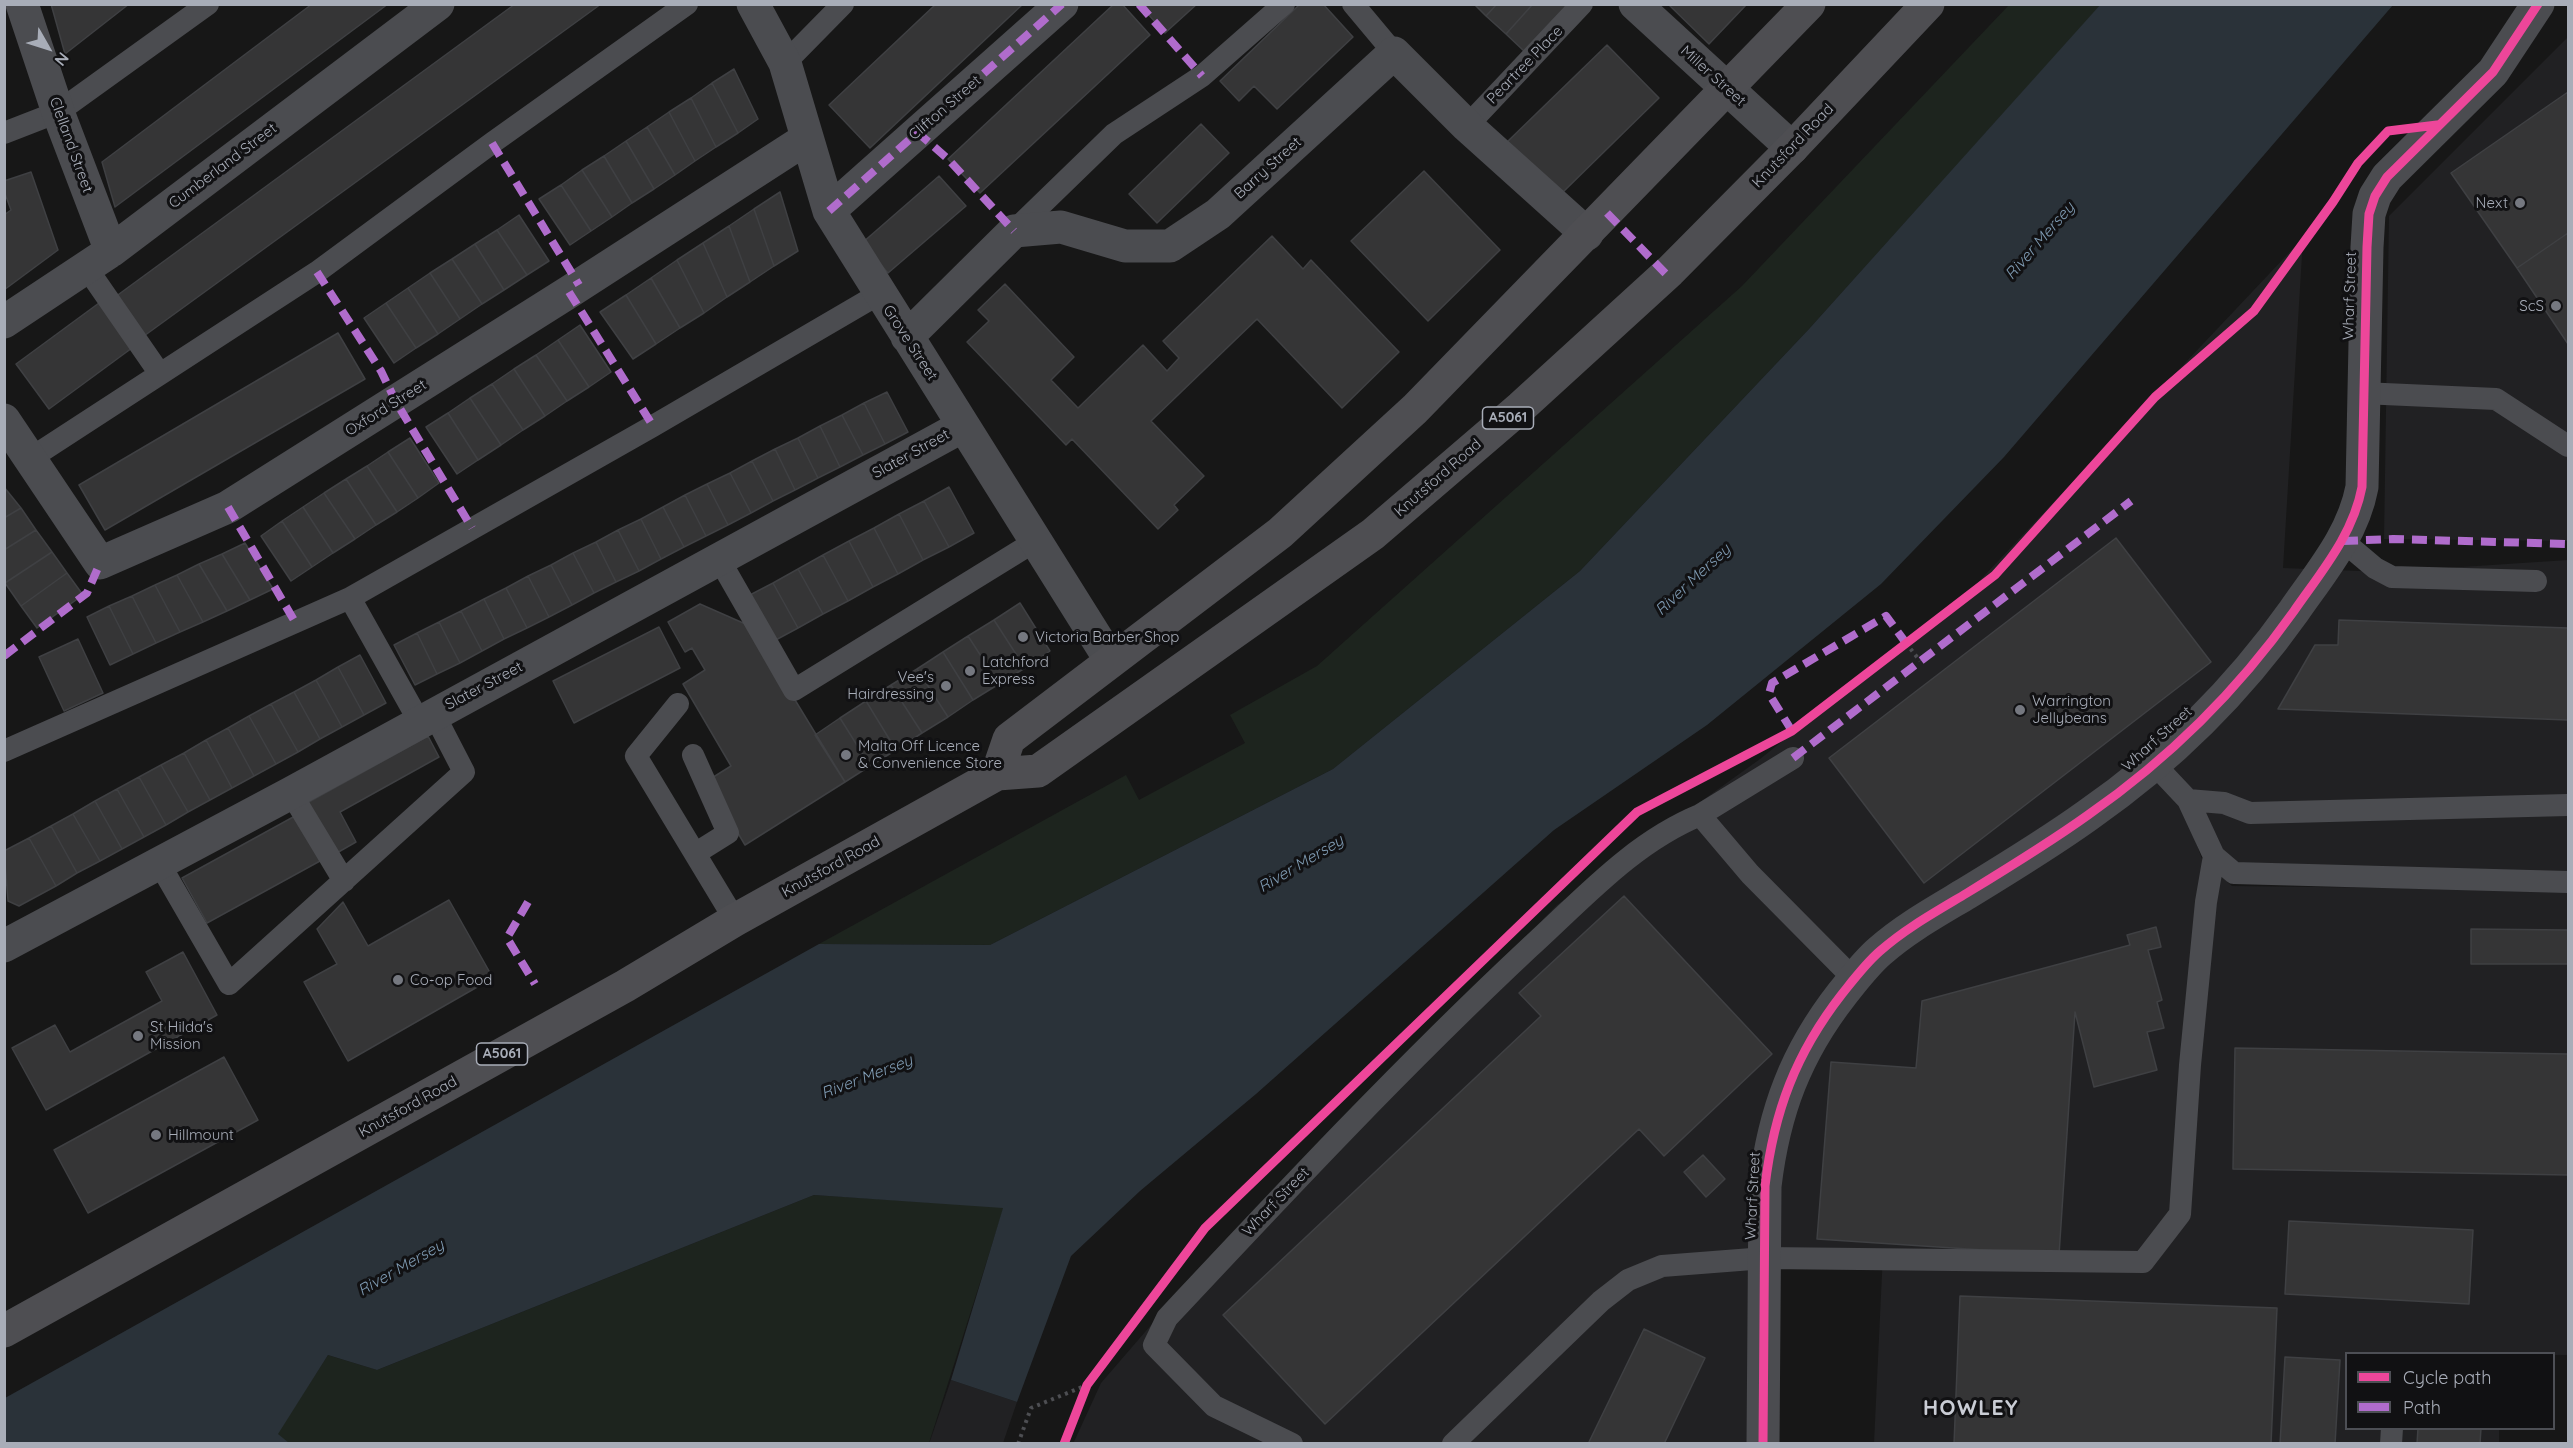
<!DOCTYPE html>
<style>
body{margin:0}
#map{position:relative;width:2573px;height:1448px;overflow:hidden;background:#171717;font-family:Quicksand,sans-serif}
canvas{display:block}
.frame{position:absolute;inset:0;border:6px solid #a8adb8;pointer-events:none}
.legend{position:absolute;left:2345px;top:1352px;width:210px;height:78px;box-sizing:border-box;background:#111113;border:2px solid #4d4f55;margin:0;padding:8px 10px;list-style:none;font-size:18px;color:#a8adb8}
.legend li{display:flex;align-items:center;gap:12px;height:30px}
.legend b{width:30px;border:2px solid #4d4f55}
.north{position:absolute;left:18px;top:18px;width:60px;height:60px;-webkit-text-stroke:4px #111113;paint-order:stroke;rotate:129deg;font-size:16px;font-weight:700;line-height:24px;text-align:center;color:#a8adb8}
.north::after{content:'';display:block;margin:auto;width:21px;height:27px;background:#a8adb8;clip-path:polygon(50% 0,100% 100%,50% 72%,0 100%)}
</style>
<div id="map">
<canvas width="2573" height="1448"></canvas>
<div class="frame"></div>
<ul class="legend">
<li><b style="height:8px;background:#ed469a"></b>Cycle path</li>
<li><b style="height:8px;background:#b06ccc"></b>Path</li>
</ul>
<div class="north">N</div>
</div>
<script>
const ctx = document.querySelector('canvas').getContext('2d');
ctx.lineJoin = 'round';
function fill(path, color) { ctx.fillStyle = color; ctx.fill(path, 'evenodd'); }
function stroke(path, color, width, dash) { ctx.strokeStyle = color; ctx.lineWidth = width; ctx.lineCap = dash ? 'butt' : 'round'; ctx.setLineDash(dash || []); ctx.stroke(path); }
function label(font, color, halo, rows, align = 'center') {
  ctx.font = font + ' Quicksand,sans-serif'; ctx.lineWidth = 6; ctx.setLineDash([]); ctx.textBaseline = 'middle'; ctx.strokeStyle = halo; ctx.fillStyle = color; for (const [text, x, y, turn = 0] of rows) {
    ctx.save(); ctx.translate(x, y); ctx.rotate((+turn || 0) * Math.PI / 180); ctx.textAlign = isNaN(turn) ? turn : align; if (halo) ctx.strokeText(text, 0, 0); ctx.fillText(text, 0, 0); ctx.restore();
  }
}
fill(new Path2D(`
 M 2568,37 L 2568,541 L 2384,539 L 2389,216 Z
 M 2303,238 L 2283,568 L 2385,572 L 2568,560 L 2568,872 L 2238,866 L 2218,852 L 2156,751 L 1903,919 L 1791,1054 L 1755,1443 L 1073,1444 L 1101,1383 L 1202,1266 L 1557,905 L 1760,759 L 1967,594 Z
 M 2154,775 L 2183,807 L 2202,859 L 2232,886 L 2568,890 L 2568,1355 L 2346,1354 L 2346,1428 L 2499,1429 L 2499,1443 L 1874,1443 L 1883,1253 L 1774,1252 L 1779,1155 L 1805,1064 L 1884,961 Z
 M 951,1380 L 1017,1402 L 1003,1443 L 929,1444 Z`), '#212123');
fill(new Path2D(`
 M 2009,5 L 2101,5 L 1809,329 L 1580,571 L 1333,769 L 990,945 L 819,944 L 1126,775 L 1139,800 L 1245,743 L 1230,715 L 1317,666 L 1742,286 Z
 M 814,1195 L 1004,1207 L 929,1443 L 289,1444 L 277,1434 L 328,1355 L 377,1370 Z`), '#1d241e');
fill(new Path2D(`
 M 2101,4 L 2393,5 L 2004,457 L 1881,584 L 1707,725 L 1554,830 L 1256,1094 L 1140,1191 L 1071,1256 L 1017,1402 L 951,1380 L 1003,1208 L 814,1195 L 377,1370 L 328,1355 L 278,1434 L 289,1443 L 5,1443 L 5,1398 L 819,944 L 990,945 L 1333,769 L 1580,571 L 1809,329 Z`), '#2a3239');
const building = new Path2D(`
 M 51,4 L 129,4 L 65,54 Z
 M 312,4 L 388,4 L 115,207 L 102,162 Z
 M 515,4 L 601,4 L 144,336 L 115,297 Z
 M 936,4 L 1023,4 L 870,148 L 829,105 Z
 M 1114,4 L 1122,4 L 1150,35 L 980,193 L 948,159 Z
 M 1139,4 L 1197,4 L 1165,33 Z
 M 1300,4 L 1323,4 L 1353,37 L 1277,109 L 1254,86 L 1239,101 L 1220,81 Z
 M 1474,4 L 1497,4 L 1486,16 Z
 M 1497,4 L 1533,4 L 1506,34 L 1486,16 Z
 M 1533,4 L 1563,4 L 1566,7 L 1525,52 L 1506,34 Z
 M 1668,4 L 1747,4 L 1709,44 Z
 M 1607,45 L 1659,98 L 1559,196 L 1506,143 Z
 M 734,69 L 758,119 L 738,133 L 712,83 Z
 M 712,83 L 738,133 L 716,147 L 691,98 Z
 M 2568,92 L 2568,233 L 2517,268 L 2451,173 Z
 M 691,98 L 716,147 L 695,161 L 669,112 Z
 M 669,112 L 695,161 L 675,175 L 647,127 Z
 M 1201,124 L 1229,153 L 1157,223 L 1129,194 Z
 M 647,127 L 675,175 L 654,189 L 626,141 Z
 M 626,141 L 654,189 L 632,203 L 604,156 Z
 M 604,156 L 632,203 L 612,217 L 582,170 Z
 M 582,170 L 612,217 L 591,231 L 561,185 Z
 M 1424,171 L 1500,250 L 1428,321 L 1351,241 Z
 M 31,172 L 58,250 L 4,290 L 4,215 L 11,210 L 4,191 L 4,181 Z
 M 939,176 L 966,206 L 888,273 L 862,243 Z
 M 561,185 L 591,231 L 570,245 L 539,199 Z
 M 780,192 L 798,251 L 774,266 L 754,209 Z
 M 754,209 L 774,266 L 750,282 L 729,226 Z
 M 519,215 L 549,261 L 527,275 L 497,230 Z
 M 729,226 L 750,282 L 727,297 L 703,243 Z
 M 497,230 L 527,275 L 504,290 L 475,244 Z
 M 2568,233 L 2568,344 L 2517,268 Z
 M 1272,236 L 1303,269 L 1311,260 L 1399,352 L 1342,408 L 1257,319 L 1151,421 L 1204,476 L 1174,505 L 1178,510 L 1158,529 L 1072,439 L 1066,445 L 967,342 L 989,321 L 978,310 L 1005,284 L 1074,357 L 1051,380 L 1078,408 L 1143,345 L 1167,371 L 1179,358 L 1163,341 Z
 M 703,243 L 727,297 L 704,313 L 677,260 Z
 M 475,244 L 504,290 L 482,304 L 452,259 Z
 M 452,259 L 482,304 L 460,319 L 430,273 Z
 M 677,260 L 704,313 L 680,328 L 651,278 Z
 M 430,273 L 460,319 L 438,334 L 408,288 Z
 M 651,278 L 680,328 L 656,344 L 626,295 Z
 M 408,288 L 438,334 L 416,348 L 386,303 Z
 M 626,295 L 656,344 L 633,359 L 600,312 Z
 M 99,303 L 132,348 L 49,409 L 16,364 Z
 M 386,303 L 416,348 L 394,363 L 364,318 Z
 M 580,325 L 611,372 L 589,387 L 558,340 Z
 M 338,333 L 365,379 L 105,530 L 79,485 Z
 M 558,340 L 589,387 L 567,401 L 536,355 Z
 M 536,355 L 567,401 L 545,416 L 514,369 Z
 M 514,369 L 545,416 L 523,430 L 492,384 Z
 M 492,384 L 523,430 L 501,445 L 470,398 Z
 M 887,392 L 908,432 L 885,444 L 864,403 Z
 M 470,398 L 501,445 L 478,460 L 448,413 Z
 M 864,403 L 885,444 L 863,455 L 842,415 Z
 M 448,413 L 478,460 L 457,474 L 426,427 Z
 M 842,415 L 863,455 L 840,467 L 820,426 Z
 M 820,426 L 840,467 L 818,478 L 798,438 Z
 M 410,438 L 439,483 L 418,498 L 388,452 Z
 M 798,438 L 818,478 L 795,490 L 775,449 Z
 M 775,449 L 795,490 L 773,501 L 752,461 Z
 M 388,452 L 418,498 L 397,512 L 367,466 Z
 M 752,461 L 773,501 L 751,513 L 730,473 Z
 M 367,466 L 397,512 L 376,525 L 346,479 Z
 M 730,473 L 751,513 L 728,525 L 707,484 Z
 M 346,479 L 376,525 L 355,539 L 324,493 Z
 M 707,484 L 728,525 L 706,536 L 685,495 Z
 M 4,487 L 21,508 L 4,518 Z
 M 949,487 L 974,533 L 949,547 L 924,501 Z
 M 324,493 L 355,539 L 333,553 L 303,507 Z
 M 685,495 L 706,536 L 684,547 L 663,507 Z
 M 924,501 L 949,547 L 923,560 L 899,514 Z
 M 303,507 L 333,553 L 312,567 L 282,521 Z
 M 663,507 L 684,547 L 661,559 L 641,519 Z
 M 21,508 L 36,530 L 4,550 L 4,518 Z
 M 899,514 L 923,560 L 898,574 L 874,528 Z
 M 641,519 L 661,559 L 639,571 L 618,530 Z
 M 282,521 L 312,567 L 291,581 L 261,536 Z
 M 874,528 L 898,574 L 873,587 L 849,541 Z
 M 36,530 L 52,552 L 5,583 L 4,550 Z
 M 618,530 L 639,571 L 616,582 L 596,542 Z
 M 2116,538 L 2211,662 L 1924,883 L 1829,758 Z
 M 849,541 L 873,587 L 848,601 L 823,555 Z
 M 596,542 L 616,582 L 594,593 L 573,553 Z
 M 245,543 L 273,589 L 250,600 L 222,554 Z
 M 52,552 L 67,573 L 21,606 L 5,583 Z
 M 573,553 L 594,593 L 572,605 L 551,565 Z
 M 222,554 L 250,600 L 227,611 L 199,564 Z
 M 823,555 L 848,601 L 823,614 L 798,569 Z
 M 199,564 L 227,611 L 203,622 L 177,575 Z
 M 551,565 L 572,605 L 549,617 L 528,576 Z
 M 798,569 L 823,614 L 798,628 L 773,583 Z
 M 67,573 L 83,595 L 37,628 L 21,606 Z
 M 177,575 L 203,622 L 180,632 L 155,585 Z
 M 528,576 L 549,617 L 527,628 L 506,588 Z
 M 773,583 L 798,628 L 772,642 L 748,596 Z
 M 155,585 L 180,632 L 156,643 L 132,596 Z
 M 506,588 L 527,628 L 504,639 L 484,599 Z
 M 132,596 L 156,643 L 133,654 L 109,606 Z
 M 484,599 L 504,639 L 482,651 L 461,611 Z
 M 1020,603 L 1050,651 L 1025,668 L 994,620 Z
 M 700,604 L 750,626 L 845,782 L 745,845 L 707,781 L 731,766 L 683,684 L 705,670 L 692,648 L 685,652 L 668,622 Z
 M 109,606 L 133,654 L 110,665 L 87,617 Z
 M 461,611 L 482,651 L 460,663 L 439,622 Z
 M 994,620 L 1025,668 L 999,684 L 968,636 Z
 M 2339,620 L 2568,628 L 2568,720 L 2278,709 L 2315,645 L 2338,645 Z
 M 439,622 L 460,663 L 437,674 L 417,633 Z
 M 659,627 L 680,668 L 574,723 L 553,681 Z
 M 417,633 L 437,674 L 415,685 L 394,645 Z
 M 968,636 L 999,684 L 973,700 L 943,652 Z
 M 78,639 L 103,693 L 64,711 L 39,657 Z
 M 943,652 L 973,700 L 948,717 L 917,669 Z
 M 360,655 L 386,703 L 364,715 L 338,667 Z
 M 338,667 L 364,715 L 342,727 L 316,680 Z
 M 917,669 L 948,717 L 922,733 L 891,685 Z
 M 316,680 L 342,727 L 320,739 L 294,692 Z
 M 891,685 L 922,733 L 896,750 L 866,701 Z
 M 294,692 L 320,739 L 298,752 L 271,704 Z
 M 866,701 L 896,750 L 870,766 L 840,718 Z
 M 271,704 L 298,752 L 276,764 L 249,716 Z
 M 249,716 L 276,764 L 254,776 L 228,728 Z
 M 840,718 L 870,766 L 845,782 L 815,735 Z
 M 228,728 L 254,776 L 232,788 L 206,740 Z
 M 428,736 L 439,757 L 340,812 L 356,842 L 335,854 L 307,803 Z
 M 206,740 L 232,788 L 210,800 L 184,753 Z
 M 184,753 L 210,800 L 188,812 L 161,765 Z
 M 161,765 L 188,812 L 166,825 L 139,777 Z
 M 139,777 L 166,825 L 144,837 L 117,789 Z
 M 117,789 L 144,837 L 122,849 L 95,801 Z
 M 95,801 L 122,849 L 100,861 L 73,814 Z
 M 73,814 L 100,861 L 77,873 L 51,826 Z
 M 295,816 L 320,861 L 207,923 L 182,878 Z
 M 51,826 L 77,873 L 56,886 L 29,838 Z
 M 29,838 L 56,886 L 19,906 L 8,901 L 4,851 Z
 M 1624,896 L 1772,1054 L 1664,1156 L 1639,1129 L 1325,1424 L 1223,1315 L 1541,1016 L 1519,993 Z
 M 449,900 L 493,978 L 348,1061 L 304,982 L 337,964 L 317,929 L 343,902 L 368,946 Z
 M 2156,927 L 2161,947 L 2148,950 L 2162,1000 L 2157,1002 L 2164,1028 L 2147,1032 L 2157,1070 L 2094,1087 L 2075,1012 L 2059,1255 L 1817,1239 L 1831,1062 L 1916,1068 L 1922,1001 L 2130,945 L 2127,935 Z
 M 2471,929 L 2568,930 L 2568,964 L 2471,964 Z
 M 183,952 L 217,1015 L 46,1110 L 12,1048 L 55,1025 L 70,1052 L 162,1001 L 146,972 Z
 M 2235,1048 L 2568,1054 L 2568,1175 L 2233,1169 Z
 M 224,1057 L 258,1120 L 88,1213 L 54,1150 Z
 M 1703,1155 L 1725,1179 L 1706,1197 L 1684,1172 Z
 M 2289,1221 L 2473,1230 L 2469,1304 L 2285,1294 Z
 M 1960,1296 L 2277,1308 L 2271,1444 L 1954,1444 Z
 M 1644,1329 L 1705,1358 L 1664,1444 L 1588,1444 Z
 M 2285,1357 L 2340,1360 L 2335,1444 L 2280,1444 Z
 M 2418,1428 L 2481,1428 L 2480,1444 L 2417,1444 Z`);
fill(building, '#353536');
stroke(building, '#3f4043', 1.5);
stroke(new Path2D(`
 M 1906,643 L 1920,661
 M 1018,1444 L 1031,1408 L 1087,1385`), '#4d4e52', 4, [3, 4.5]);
stroke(new Path2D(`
 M 1353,4 L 1394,53
 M 785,63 L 843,4
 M 1467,126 L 1582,4
 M 4,133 L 58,112 L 208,4
 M 1014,231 L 1114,134 L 1202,76 L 1284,4
 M 86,267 L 160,374
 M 2362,393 L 2496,399 L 2568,446
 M 31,458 L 317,272 L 492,143 L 687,4
 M 2343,541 L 2375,568 L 2392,577 L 2536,581
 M 719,559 L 794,690 L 1034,542
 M 350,598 L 419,721
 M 678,704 L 636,756 L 735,920
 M 4,751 L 350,598 L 653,426 L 879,294
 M 693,755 L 728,833 L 696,853
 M 1793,758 L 1700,815 L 1750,874 L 1854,979
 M 2155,765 L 2188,800 L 2224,803 L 2250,813 L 2568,805
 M 291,793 L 344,881
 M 2188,800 L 2214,856 L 2234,873 L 2568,882
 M 159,863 L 229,984 L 464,772 L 434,714
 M 1292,1444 L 1214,1406 L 1154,1345 L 1167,1318 C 1285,1192 1403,1066 1529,948 C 1582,900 1632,843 1700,815
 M 1453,1444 L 1601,1301 L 1628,1280 L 1662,1266 L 1765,1258 L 2143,1262 L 2180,1214 L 2190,1065 L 2206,902 L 2214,856
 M 2391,1444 L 2392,1428`), '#4b4c50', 22);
stroke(new Path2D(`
 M 22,4 L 58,112 L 111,251
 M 753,4 L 785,63 L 829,211 L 1111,661
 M 1635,4 L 1792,148
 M 829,211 L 1062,4
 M 4,322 L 111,251 L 438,4
 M 907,337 L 1014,231 L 1061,227 L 1125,246 L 1170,246 L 1218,214 L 1394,53 L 1467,126 L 1587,234
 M 4,420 L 100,563 L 228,507 L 569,292 L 806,139
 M 4,946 L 291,793 L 963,426
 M 1763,1444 L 1765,1186 C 1774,1111 1796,1053 1842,994 C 1854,979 1866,963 1880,951 C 1906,928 1937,911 1967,893 C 2008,868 2049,843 2088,815 C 2167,760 2238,690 2294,611 C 2321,572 2353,535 2362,487 L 2367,247 L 2369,214 L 2375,196 L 2387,177 L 2493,72 L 2538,4`), '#4b4c50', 33);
stroke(new Path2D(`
 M 997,774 L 1009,739 L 1280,533 L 1415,409 L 1809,4
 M 4,1331 L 625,986 L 735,920 L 997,774 L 1038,771 L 1373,534 L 1521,407 L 1670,271 L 1792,148 L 1928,4`), '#4e4e52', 33);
stroke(new Path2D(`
 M 1139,4 L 1202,76
 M 917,132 L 948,159 L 1014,231
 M 492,143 L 579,285
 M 829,211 L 1062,4
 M 1607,213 L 1666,274
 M 317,272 L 381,371 L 396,402 L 472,528
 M 569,292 L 653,426
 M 228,507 L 295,622
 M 2343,541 L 2393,539 L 2568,544
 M 4,656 L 87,593 L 100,563
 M 1792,731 L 1769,694 L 1772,683 L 1886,616 L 1906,643
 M 1793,758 L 2131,501
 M 528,902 L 507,938 L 535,984`), '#b06ccc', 8, [15, 8]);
stroke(new Path2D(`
 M 1064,1444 L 1087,1385 L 1205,1228 L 1637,812 L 1792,731 L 1995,575 L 2155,397 L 2254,311 L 2333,202 L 2358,163 L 2388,131 L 2437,125
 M 1763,1444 L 1765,1186 C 1774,1111 1796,1053 1842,994 C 1854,979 1866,963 1880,951 C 1906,928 1937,911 1967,893 C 2008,868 2049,843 2088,815 C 2167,760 2238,690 2294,611 C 2321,572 2353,535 2362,487 L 2367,247 L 2369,214 L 2375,196 L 2387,177 L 2493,72 L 2538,4`), '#ed469a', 9);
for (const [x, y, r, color] of [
 [2520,203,6,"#757880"],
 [2556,306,6,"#757880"],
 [1023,637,6,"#757880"],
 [970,671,6,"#757880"],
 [946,686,6,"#757880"],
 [2020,710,6,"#757880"],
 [846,755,6,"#757880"],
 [398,980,6,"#757880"],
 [138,1036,6,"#757880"],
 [156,1135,6,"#757880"]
]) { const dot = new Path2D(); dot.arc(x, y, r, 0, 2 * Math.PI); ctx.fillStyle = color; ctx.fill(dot); stroke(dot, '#111113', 2); }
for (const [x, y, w] of [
 [1508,418,51],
 [502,1054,51]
]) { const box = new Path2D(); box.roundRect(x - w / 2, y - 11, w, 22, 4.5); ctx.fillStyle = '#111113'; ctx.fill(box); stroke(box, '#a8adb8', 1.5); }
label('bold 14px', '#a8adb8', null, [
 ["A5061",1508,418],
 ["A5061",502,1054]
]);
label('15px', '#a8adb8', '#111113', [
 ["Peartree Place",1525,65,-46],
 ["Miller Street",1713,76,42],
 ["Clifton Street",945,108,-41],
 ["Clelland Street",71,145,70],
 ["Knutsford Road",1793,146,-46],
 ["Cumberland Street",223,166,-37],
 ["Barry Street",1268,168,-42],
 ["Wharf Street",2350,296,-88],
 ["Grove Street",910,343,57],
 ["Oxford Street",386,408,-32],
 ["Slater Street",911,454,-29],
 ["Knutsford Road",1438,478,-41],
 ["Slater Street",484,686,-28],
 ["Wharf Street",2157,739,-42],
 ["Knutsford Road",831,867,-29],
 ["Knutsford Road",408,1107,-29],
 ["Wharf Street",1753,1196,-87],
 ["Wharf Street",1276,1202,-46]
]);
label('15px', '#a8adb8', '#111113', [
 ["Next",2508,203,"right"],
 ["ScS",2544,306,"right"],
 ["Victoria Barber Shop",1035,637],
 ["Latchford",982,662],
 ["Express",982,679],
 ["Vee's",934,677,"right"],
 ["Hairdressing",934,694,"right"],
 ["Warrington",2032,701],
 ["Jellybeans",2032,718],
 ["Malta Off Licence",858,746],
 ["& Convenience Store",858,763],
 ["Co-op Food",410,980],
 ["St Hilda's",150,1027],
 ["Mission",150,1044],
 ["Hillmount",168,1135]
], 'left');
label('italic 16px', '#7f9bb3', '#111113', [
 ["River Mersey",2040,241,-49],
 ["River Mersey",1693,580,-43],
 ["River Mersey",1301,864,-31],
 ["River Mersey",867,1077,-21],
 ["River Mersey",401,1268,-30]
]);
ctx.letterSpacing = '1.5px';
label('bold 21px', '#c9ccd4', '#111113', [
 ["HOWLEY",1971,1409]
]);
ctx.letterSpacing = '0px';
</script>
